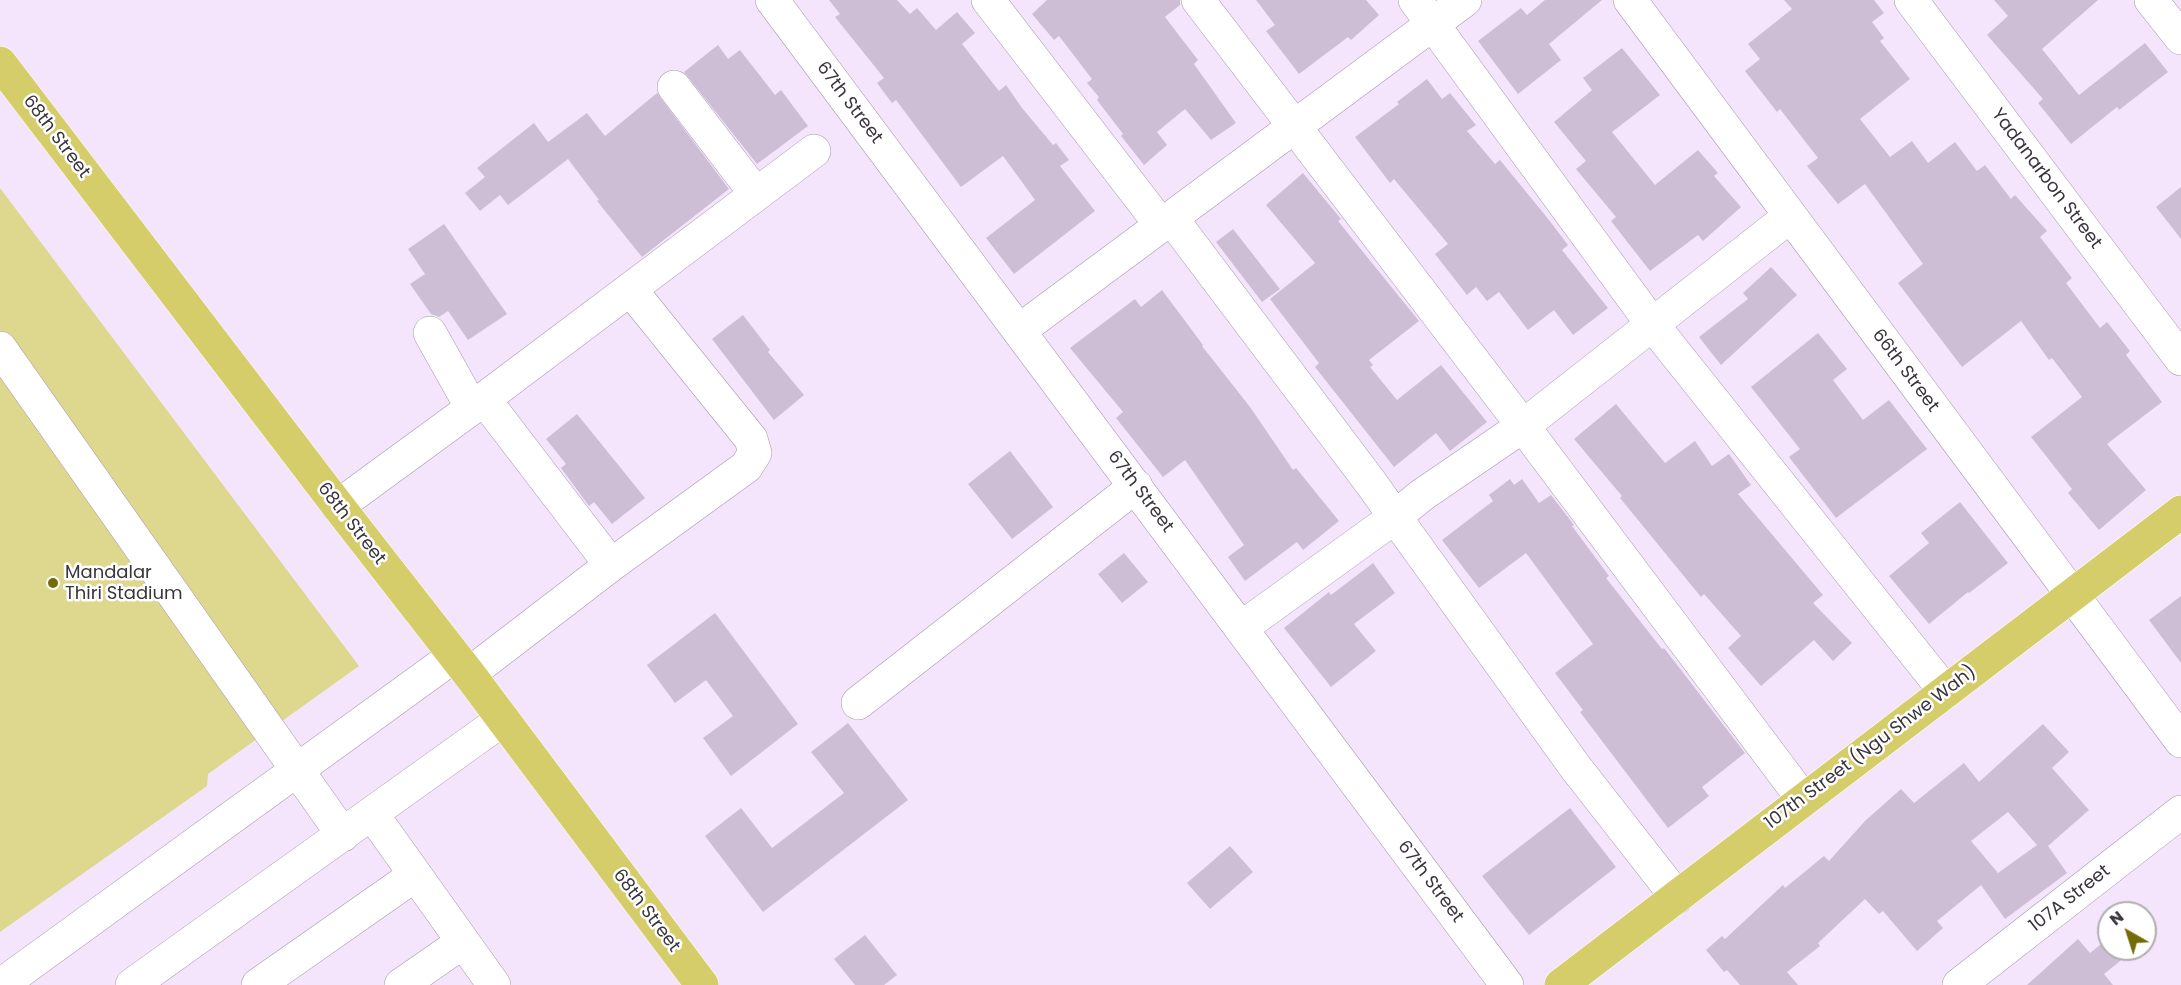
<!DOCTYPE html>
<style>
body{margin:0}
#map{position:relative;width:2181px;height:985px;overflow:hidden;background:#f5e5fc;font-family:Poppins,sans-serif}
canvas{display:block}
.north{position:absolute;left:2097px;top:901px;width:60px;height:60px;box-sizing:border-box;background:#fff;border:2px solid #b0aeb1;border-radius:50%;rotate:321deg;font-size:16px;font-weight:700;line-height:24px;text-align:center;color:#3a343d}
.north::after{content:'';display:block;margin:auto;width:21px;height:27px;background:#746c07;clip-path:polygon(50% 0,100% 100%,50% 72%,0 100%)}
</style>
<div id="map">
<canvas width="2181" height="985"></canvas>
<div class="north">N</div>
</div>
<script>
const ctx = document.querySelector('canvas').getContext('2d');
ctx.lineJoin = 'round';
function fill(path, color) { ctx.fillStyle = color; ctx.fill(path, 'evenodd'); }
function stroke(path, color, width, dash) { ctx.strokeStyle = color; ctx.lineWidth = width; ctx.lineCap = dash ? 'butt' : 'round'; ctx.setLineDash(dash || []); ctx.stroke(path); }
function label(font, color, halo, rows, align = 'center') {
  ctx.font = font + ' Poppins,sans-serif'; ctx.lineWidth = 5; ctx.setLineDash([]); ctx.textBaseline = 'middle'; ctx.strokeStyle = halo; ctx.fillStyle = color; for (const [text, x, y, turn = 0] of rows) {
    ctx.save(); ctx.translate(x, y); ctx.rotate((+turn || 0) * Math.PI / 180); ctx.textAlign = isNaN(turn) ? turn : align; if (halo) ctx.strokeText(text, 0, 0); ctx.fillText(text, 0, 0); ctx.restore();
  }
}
fill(new Path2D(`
 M 0,188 L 359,666 L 208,774 L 207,786 L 0,932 Z`), '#ded78e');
fill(new Path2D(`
 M 829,0 L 897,0 L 910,14 L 917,8 L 936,30 L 957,12 L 975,33 L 962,44 L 999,91 L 1006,85 L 1022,108 L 1053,145 L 1056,143 L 1069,160 L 1060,166 L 1095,211 L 1014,274 L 986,238 L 1035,200 L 1003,156 L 961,187 L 896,100 L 892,103 L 877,83 L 884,78 L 835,17 L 840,14 Z
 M 1047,0 L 1180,0 L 1180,5 L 1165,17 L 1198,60 L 1194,64 L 1236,123 L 1211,140 L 1185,109 L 1157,132 L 1167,145 L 1144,165 L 1121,136 L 1123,134 L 1097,100 L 1099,97 L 1087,83 L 1092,79 L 1059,36 L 1054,40 L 1032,14 Z
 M 1256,0 L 1366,0 L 1379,15 L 1351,40 L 1348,37 L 1299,74 L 1266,31 L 1275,25 Z
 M 1545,0 L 1602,0 L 1549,44 L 1561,60 L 1518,94 L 1478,41 L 1521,8 L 1527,15 Z
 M 1784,0 L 1874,0 L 1884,13 L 1872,22 L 1884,38 L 1880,41 L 1910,79 L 1860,119 L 1890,157 L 1912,141 L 1928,163 L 1955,142 L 1977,171 L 1985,165 L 2011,199 L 2015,195 L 2047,231 L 2040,237 L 2072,278 L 2066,283 L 2100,328 L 2107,322 L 2130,351 L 2126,355 L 2162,402 L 2107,444 L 2146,490 L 2099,530 L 2068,493 L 2072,489 L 2031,437 L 2082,397 L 2052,358 L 2049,360 L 2021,321 L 1962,367 L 1898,283 L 1923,264 L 1865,184 L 1838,204 L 1807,166 L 1818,158 L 1780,109 L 1777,112 L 1745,71 L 1760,59 L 1748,44 L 1792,9 Z
 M 1994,0 L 2098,0 L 2042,49 L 2079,95 L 2145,43 L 2168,72 L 2119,110 L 2117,107 L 2071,144 L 2038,103 L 2043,99 L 1987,35 L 2008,16 Z
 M 718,45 L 728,59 L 740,50 L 775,95 L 781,90 L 808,126 L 757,164 L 684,72 Z
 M 1622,48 L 1660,95 L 1612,132 L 1655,185 L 1698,150 L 1718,173 L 1714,176 L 1741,207 L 1703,241 L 1698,235 L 1650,271 L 1611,221 L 1616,217 L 1576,169 L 1586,161 L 1554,122 L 1592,90 L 1583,78 Z
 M 1427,79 L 1442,99 L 1450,93 L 1476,125 L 1467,131 L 1495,164 L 1500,160 L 1549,220 L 1568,245 L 1562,250 L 1608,308 L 1573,335 L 1554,310 L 1528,330 L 1499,292 L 1487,301 L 1476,287 L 1467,295 L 1435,254 L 1448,244 L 1394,179 L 1390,183 L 1355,137 L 1399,104 L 1397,102 Z
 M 657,93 L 729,189 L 642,257 L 597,201 L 599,200 L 568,159 L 508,205 L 500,195 L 480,211 L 465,193 L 485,177 L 477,168 L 534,123 L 548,142 L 587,113 L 605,136 Z
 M 1303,173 L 1341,219 L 1338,221 L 1419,321 L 1369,360 L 1373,365 L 1370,367 L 1397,400 L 1441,365 L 1487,422 L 1450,451 L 1436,433 L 1394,467 L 1315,367 L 1319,363 L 1270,299 L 1315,263 L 1266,205 Z
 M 2181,187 L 2181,239 L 2156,207 Z
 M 444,224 L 507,314 L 468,340 L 448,311 L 439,317 L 431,314 L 410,284 L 425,274 L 408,249 Z
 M 1233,229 L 1280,289 L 1262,302 L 1216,242 Z
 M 1771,267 L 1797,295 L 1721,365 L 1699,337 L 1748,299 L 1743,293 Z
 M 1162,290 L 1203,345 L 1202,346 L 1250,407 L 1293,470 L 1296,468 L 1339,521 L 1303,550 L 1297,542 L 1245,581 L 1228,557 L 1244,545 L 1185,460 L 1163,477 L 1116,418 L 1123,412 L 1070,348 L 1135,299 L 1141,307 Z
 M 743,315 L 770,350 L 768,352 L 804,395 L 774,420 L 712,339 Z
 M 1818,333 L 1847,369 L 1833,380 L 1863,420 L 1889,400 L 1927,449 L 1836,518 L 1789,457 L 1800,449 L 1751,387 Z
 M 1616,404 L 1665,463 L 1695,441 L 1712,466 L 1729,454 L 1751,485 L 1738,494 L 1823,595 L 1813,603 L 1852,643 L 1833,661 L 1814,640 L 1761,686 L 1728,648 L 1741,636 L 1704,594 L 1701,597 L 1620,498 L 1622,496 L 1574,439 Z
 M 577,414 L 645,498 L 612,524 L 594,502 L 589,506 L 561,468 L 566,464 L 546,439 Z
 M 1010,451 L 1053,507 L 1012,539 L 968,484 Z
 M 1510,479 L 1514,485 L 1522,479 L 1539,503 L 1551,495 L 1574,525 L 1572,526 L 1609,576 L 1606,578 L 1662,649 L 1664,648 L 1745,753 L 1702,787 L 1709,796 L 1668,828 L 1580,712 L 1583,710 L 1555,673 L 1593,644 L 1526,553 L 1479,588 L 1442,540 L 1493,501 L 1489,495 Z
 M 1960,502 L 2008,563 L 1969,593 L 1968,592 L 1929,624 L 1889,576 L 1929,543 L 1921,533 Z
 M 1124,553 L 1148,582 L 1122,603 L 1098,574 Z
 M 1373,563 L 1395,593 L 1354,624 L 1376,651 L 1331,687 L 1284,628 L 1329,592 L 1331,595 Z
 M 2181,596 L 2181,663 L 2149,620 Z
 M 715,613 L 798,724 L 731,776 L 703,738 L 733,716 L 706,680 L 675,703 L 647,665 Z
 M 848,723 L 908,800 L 763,912 L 705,836 L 741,808 L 772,848 L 844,793 L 811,752 Z
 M 2043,724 L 2069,752 L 2052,768 L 2089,810 L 2048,846 L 2067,873 L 2005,919 L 1981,885 L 1937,921 L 1943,928 L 1917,951 L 1883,911 L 1879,914 L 1865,899 L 1818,943 L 1820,946 L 1787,972 L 1798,985 L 1740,985 L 1727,970 L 1724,972 L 1706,950 L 1722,936 L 1725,939 L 1783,885 L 1785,888 L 1824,856 L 1829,861 L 1865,821 L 1901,789 L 1914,803 L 1964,763 L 1979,782 ZM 2008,812 L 2037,845 L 1998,873 L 1971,841 Z
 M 1570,808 L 1616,867 L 1529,935 L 1482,876 Z
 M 1230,846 L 1253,872 L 1210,909 L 1187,883 Z
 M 865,935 L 897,975 L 884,985 L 855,985 L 834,959 Z
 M 2109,938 L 2109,949 L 2135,949 L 2104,974 L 2113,985 L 2027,985 L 2078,939 L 2090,953 Z`), '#cebed5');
const minor = new Path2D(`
 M 772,0 L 1507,985
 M 988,0 L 1161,225
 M 1198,0 L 1523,426 L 1803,799
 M 1415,0 L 1652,324 L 1945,691
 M 1630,0 L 2181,741
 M 1911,0 L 2181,359
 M 2151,0 L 2181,38
 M 674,87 L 756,194
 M 1172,219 L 1371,483 L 1395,517 L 1422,495 L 1523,426 L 1789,217
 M 1020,330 L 1465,0
 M 430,333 L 472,408
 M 0,348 L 343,835
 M 338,506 L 472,408 L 814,151
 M 611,565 L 746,467 L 755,453 L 751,439 L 630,289
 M 1241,628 L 1395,517 L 1576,768 L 1677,897
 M 469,674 L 611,565 L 484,399
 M 858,703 L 1136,486
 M 372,814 L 494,985
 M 1,985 L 454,656
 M 132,985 L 502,720
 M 258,985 L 415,875
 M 401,985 L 463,942
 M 1959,985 L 2181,812`);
const major = new Path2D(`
 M 0,63 L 338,506 L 469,674 L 702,985
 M 1561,985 L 2181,512`);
stroke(minor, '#a596ac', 34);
stroke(major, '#fff', 34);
stroke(minor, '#fff', 33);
stroke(major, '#d4cd6a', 33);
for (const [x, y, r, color] of [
 [53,583,6,"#746c07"]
]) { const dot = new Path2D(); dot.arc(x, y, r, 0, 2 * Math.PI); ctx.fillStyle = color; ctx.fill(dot); stroke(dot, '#fff', 2); }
label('18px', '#3a343d', '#fff', [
 ["67th Street",849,103,53],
 ["68th Street",56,137,53],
 ["Yadanarbon Street",2046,179,53],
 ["66th Street",1905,371,53],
 ["67th Street",1140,492,53],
 ["68th Street",351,524,52],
 ["107th Street (Ngu Shwe Wah)",1871,748,-37],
 ["67th Street",1430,882,53],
 ["107A Street",2070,899,-38],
 ["68th Street",646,911,53]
]);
label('18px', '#3a343d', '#fff', [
 ["Mandalar",65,573],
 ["Thiri Stadium",65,594]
], 'left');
</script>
